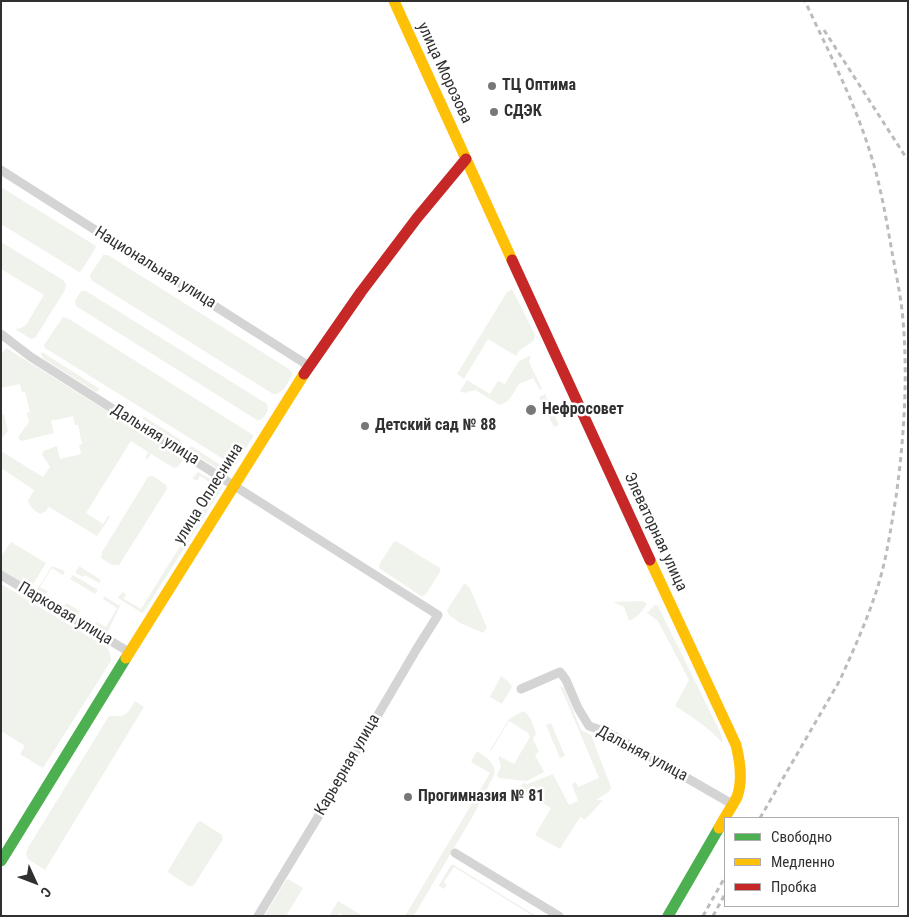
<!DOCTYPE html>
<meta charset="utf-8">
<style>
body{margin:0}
#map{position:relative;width:909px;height:917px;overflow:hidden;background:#fff;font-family:"Roboto Condensed",sans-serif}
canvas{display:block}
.frame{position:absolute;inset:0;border:2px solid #303030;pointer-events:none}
.legend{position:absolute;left:724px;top:817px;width:175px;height:90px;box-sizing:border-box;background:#fff;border:1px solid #acacac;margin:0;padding:6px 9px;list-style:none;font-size:15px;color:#303030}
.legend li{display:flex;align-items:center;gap:10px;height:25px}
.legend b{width:25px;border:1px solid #acacac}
.north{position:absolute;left:10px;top:857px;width:50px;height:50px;-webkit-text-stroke:4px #fff;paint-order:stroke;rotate:133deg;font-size:14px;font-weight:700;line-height:20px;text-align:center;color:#303030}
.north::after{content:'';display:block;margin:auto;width:18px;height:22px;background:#303030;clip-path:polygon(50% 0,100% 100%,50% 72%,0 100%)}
</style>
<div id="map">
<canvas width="909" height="917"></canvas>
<div class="frame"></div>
<ul class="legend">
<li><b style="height:6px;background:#4caf50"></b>Свободно</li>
<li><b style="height:6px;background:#ffc107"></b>Медленно</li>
<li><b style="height:6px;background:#c62828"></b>Пробка</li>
</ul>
<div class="north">С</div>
</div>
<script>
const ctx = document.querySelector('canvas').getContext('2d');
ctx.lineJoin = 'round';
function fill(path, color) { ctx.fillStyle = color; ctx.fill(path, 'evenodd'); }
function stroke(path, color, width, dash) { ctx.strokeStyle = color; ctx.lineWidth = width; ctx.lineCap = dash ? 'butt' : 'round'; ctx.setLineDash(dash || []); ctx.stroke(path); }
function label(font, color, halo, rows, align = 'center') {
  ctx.font = font + ' "Roboto Condensed",sans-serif'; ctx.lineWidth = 5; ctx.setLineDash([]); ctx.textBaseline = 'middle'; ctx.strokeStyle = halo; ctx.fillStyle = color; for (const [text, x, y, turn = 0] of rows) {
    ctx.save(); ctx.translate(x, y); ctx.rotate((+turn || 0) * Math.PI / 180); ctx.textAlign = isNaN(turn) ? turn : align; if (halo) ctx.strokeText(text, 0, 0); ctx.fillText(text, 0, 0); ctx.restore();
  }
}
fill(new Path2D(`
 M 1,187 L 96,246 L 95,249 L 82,270 L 79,272 L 1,224 Z
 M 1,242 L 63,280 L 66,285 L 65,290 L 35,338 L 31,339 L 15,329 L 21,328 L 26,325 L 44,295 L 1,269 Z
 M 103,255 L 108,255 L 289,369 L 293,374 C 288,382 283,395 273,394 L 91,280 L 90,275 Z
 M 512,289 L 535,335 C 534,346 522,344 516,356 L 488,339 L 464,379 L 457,374 L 507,292 Z
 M 81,291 L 86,291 L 267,404 L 268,410 L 264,417 L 260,420 L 257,420 L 76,306 L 75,301 Z
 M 63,317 L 69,319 L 253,435 L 253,437 L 236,464 L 233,465 L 45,348 L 44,345 Z
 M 6,348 L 8,349 L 179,456 L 183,460 L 178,467 L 174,468 L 151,454 L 147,459 L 145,458 L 148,452 L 131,441 L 86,513 L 103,524 L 108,516 L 110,517 L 97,536 L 49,507 L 45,512 L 40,514 C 34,510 31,508 28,501 L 34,490 L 1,468 L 1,451 L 43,477 L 50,467 L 49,465 L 42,455 L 43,451 L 57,446 L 60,459 L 81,454 L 79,445 L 82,444 L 78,425 L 75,425 L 73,416 L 51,421 L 54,433 L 22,441 L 19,439 L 18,437 L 29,422 L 27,413 L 30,412 L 25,392 L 22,392 L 20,384 L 1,388 L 1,354 Z
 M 42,352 L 100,389 L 96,392 L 44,359 L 41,354 Z
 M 531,355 L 529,362 L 542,389 L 540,390 L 533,378 L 519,384 L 509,400 L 500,405 L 475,390 L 464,393 L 460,391 L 467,380 L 490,394 L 498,381 L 505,384 L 518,362 Z
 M 545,394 L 559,425 L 554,427 L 539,397 Z
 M 4,414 L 8,431 L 1,439 L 1,415 Z
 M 143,416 L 181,440 L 178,444 L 144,422 Z
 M 191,446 L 230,471 L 227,473 L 224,473 L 188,450 Z
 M 198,472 L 222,486 L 222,488 L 144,612 L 142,613 L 118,598 L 122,592 L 126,594 L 124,599 L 141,609 L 217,487 L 200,476 L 197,481 L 192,478 Z
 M 153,476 L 166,485 L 167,489 L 121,562 L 119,565 L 112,565 L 101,558 L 102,552 L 148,477 Z
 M 396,541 L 440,568 L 440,572 L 426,594 L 423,596 L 421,596 L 379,568 L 379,565 L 393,543 Z
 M 11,542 L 46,563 L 31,588 L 1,570 L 1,556 Z
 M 52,566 L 65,571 L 63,575 L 52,568 L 40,587 L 48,591 L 46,594 L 64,606 L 66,603 L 80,611 L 78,614 L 95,624 L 97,622 L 106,627 L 117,608 L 103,599 L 104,596 L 120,606 L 107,633 L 105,634 L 37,592 L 36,591 Z
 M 79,566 L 101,580 L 99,583 L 85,575 L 83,577 L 75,573 Z
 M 73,575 L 98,590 L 95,594 L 70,579 Z
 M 1,584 L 106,647 C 110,651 111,655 111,661 L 43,768 L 20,754 L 25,746 L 1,731 Z
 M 464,584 L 466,584 L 470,588 L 487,628 L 483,633 L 460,623 L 449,615 L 447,610 Z
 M 643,601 L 647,604 C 643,610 637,618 629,621 L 624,607 L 613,602 Z
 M 655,605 L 658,606 L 720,732 L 722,736 L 722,743 C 709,727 692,717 675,706 L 689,680 L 658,621 L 647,613 Z
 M 501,676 L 509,682 L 512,687 L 502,704 L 490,697 Z
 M 560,686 L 564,688 L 581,730 L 591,735 L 611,787 L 610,791 L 596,800 L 603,800 L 585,820 L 580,817 L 560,849 L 535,835 L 551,808 L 519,790 L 523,783 L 527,784 L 553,774 L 569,805 L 578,801 L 572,784 L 576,782 L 578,787 L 599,778 Z
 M 135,701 L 144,707 L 45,870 L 28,859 L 26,853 L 29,846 L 109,716 C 127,716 125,717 135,701 Z
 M 523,711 C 530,714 533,725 536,733 L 533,739 L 539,752 L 535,755 L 544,772 L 527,781 L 499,778 L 497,775 L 501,767 L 499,759 L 499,756 L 514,764 L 530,737 L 528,733 L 509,721 L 491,751 L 490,750 L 509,719 Z
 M 551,723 L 565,756 L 560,758 L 546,725 Z
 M 477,751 C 486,757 497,764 494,775 L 473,816 L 416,912 L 413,916 L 405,916 L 490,773 L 471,762 Z
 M 200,821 L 202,822 L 222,835 L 223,839 L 194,885 L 192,886 L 189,886 L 169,873 L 168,871 L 197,823 Z
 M 451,865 L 454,865 L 536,916 L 533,916 L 454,867 L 444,882 L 447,885 L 444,889 L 439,886 L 439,885 Z
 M 288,879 L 303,888 L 286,916 L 264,916 L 286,880 Z
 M 338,901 L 363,916 L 344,916 L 339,913 L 337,916 L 329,916 Z`), '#f0f3ec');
stroke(new Path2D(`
 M 1,170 L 309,366
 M 1,334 L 31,357 L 438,615 L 416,650 L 318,817 L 258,916
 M 1,575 L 129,652
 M 521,689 L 560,672 L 566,680 L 578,708 L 589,726 L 609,733 L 732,804
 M 455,853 L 559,916`), '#d4d4d4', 9);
stroke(new Path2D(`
 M 1,861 L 126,658
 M 668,916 L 719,828`), '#4caf50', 11);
stroke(new Path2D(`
 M 394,1 L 512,260
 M 650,560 L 736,745 C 740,761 743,781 737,797 C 732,807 724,818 719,828
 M 126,658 L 304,374`), '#ffc107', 11);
stroke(new Path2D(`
 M 512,260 L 650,560
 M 304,374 L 361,292 L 417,218 L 466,159`), '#c62828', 11);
stroke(new Path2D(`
 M 824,30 L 907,159
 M 760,818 L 840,680 C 854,649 868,618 878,586 C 887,557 891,527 896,497 C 904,439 908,378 903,320 C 901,295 895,270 891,246 C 885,212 879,178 868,146 C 852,96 827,49 805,1
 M 703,916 L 725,877
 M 713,916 L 725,894`), '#bcbcbc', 3, [5, 4]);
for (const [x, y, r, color] of [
 [492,86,5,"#787878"],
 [494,112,5,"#787878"],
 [531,410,6,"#787878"],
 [365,426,5,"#787878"],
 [408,797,5,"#787878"]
]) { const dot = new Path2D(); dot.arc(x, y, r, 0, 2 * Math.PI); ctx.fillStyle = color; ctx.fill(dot); stroke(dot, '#fff', 2); }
label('16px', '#303030', '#fff', [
 ["улица Морозова",444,73,65],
 ["Национальная улица",155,268,32],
 ["Дальняя улица",155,435,32],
 ["улица Оплеснина",209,494,-58],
 ["Элеваторная улица",655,532,65],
 ["Парковая улица",65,614,31],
 ["Дальняя улица",642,754,28],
 ["Карьерная улица",348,765,-60]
]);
label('bold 16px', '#303030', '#fff', [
 ["ТЦ Оптима",502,86],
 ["СДЭК",504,112],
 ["Нефросовет",542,410],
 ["Детский сад № 88",375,426],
 ["Прогимназия № 81",418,797]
], 'left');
</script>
